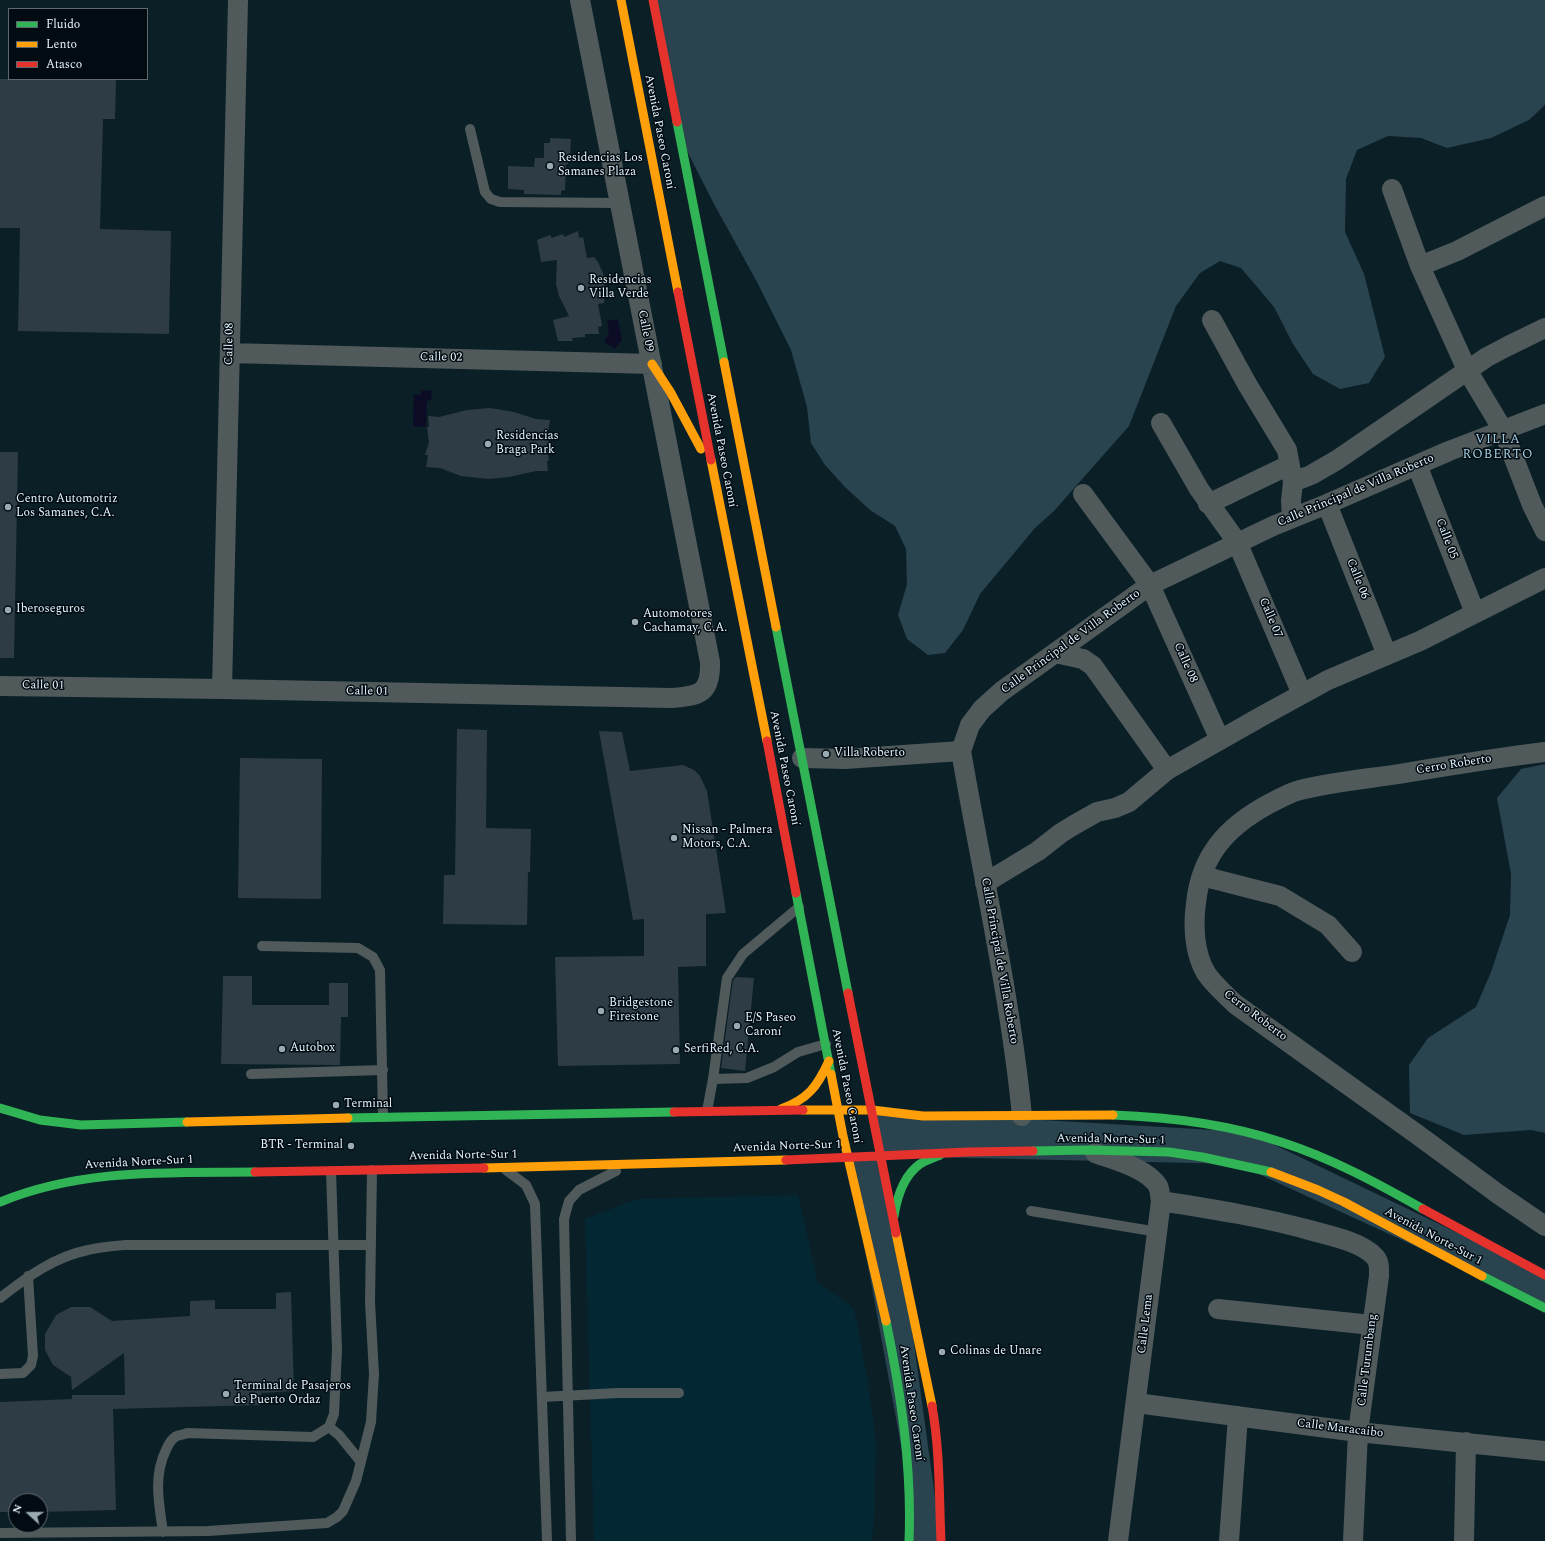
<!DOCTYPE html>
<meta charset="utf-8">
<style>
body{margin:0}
#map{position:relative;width:1545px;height:1541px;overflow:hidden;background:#0b1f27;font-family:Spectral,serif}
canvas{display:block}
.legend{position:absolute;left:8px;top:8px;width:140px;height:72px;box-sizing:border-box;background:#010b11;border:1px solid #5c696f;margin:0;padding:5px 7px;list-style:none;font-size:12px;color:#e5f5fc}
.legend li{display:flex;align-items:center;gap:8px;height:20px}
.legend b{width:20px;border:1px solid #5c696f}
.north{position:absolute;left:8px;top:1493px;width:40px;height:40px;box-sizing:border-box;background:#010b11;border:1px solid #5c696f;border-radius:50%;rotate:291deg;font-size:11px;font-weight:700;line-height:16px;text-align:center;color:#e5f5fc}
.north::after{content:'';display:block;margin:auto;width:14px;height:18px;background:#99aab1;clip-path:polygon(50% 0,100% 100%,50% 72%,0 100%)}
</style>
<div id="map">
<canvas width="1545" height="1541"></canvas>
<ul class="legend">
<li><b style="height:5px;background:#30b455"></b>Fluido</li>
<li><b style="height:5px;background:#ff9f0a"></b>Lento</li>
<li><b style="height:5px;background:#e5322d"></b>Atasco</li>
</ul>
<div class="north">N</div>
</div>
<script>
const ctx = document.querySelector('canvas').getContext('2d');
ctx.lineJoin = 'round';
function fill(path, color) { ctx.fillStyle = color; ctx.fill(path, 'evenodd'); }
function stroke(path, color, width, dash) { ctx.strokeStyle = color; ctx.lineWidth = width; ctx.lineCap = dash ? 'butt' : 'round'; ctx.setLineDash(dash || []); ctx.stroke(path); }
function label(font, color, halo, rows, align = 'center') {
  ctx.font = font + ' Spectral,serif'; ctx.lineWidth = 3; ctx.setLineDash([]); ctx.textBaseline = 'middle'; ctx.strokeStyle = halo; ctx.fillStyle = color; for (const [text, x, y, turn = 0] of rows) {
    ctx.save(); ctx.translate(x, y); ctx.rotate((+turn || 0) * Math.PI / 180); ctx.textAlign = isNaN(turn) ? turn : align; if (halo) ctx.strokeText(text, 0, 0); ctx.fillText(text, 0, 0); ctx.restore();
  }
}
fill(new Path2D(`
 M 798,1195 L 818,1283 L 854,1308 L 868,1382 L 876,1443 L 874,1518 L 872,1541 L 594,1541 L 585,1219 L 637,1199 Z`), '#042734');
fill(new Path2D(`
 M 654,0 L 1545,0 L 1545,105 L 1529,120 L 1491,138 L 1447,148 L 1421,138 L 1388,136 L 1357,150 L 1346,179 L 1345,232 L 1364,274 L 1385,357 L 1369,383 L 1340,389 L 1313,374 L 1293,344 L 1274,307 L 1241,268 L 1220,261 L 1200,273 L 1176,306 L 1129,426 L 1054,511 L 1035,528 L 980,594 L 963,630 L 945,653 L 928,655 L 907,639 L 898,615 L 907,584 L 906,549 L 895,526 L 870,510 L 845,487 L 825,465 L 811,443 L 807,407 L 791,350 L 757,282 L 714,204 L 680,137 Z
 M 1545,764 L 1545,1133 L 1531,1130 L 1464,1135 L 1410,1113 L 1409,1065 L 1428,1038 L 1476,1007 L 1491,972 L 1510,915 L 1511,874 L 1497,798 L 1521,769 Z
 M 872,1110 L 1248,1132 L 1545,1275 L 1545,1308 L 1491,1281 L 1237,1164 L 881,1156 L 906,1285 L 941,1541 L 909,1541 L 909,1489 L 848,1157 L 881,1156 Z`), '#29434f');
fill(new Path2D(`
 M 618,319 L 622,340 L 615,349 L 604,342 L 609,332 L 607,321 Z
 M 421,390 L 432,391 L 431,400 L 427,401 L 426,427 L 413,426 L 414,394 L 421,395 Z`), '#0d0c27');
fill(new Path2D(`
 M 0,79 L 116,79 L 115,119 L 103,119 L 100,229 L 171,231 L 169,334 L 18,331 L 20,228 L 0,228 Z
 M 550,138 L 571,139 L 570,155 L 568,155 L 568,164 L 566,164 L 565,190 L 561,191 L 561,195 L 524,194 L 524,190 L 508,189 L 508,166 L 534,167 L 535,158 L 544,158 L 544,143 L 550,143 Z
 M 578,231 L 579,238 L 583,237 L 587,258 L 594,257 L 598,262 L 603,273 L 605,285 L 604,303 L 598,304 L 602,326 L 598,327 L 599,334 L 585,334 L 585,337 L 572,338 L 573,341 L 558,341 L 553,320 L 569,316 L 559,296 L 556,284 L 557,260 L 541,262 L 537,240 L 550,235 L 552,238 L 563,234 L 564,237 Z
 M 490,408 L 514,412 L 536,419 L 550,420 L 548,432 L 551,432 L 547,446 L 549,461 L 547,461 L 548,471 L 536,471 L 509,477 L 488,479 L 461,476 L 440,468 L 426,467 L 428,455 L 425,455 L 429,442 L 427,427 L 429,427 L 428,416 L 439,417 L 467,410 Z
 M 0,452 L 18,452 L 14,658 L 0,658 Z
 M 457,729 L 487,730 L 486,828 L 531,829 L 530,872 L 528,872 L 527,925 L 443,924 L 444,875 L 455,875 Z
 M 599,731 L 622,732 L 630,771 L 683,765 L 694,770 L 700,776 L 707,791 L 726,913 L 706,914 L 706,966 L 678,967 L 680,1064 L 558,1066 L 555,957 L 644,956 L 644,919 L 633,920 Z
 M 240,758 L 322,759 L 321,899 L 238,898 Z
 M 223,976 L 252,976 L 252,1005 L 329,1005 L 329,983 L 348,983 L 348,1017 L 341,1017 L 340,1065 L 221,1064 Z
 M 736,977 L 754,978 L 745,1071 L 721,1068 L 733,980 Z
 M 291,1292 L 294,1391 L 261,1393 L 261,1405 L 113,1409 L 116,1510 L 40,1512 L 40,1501 L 16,1501 L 16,1512 L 0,1512 L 0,1402 L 72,1399 L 72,1395 L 125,1395 L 124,1353 L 72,1390 L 71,1377 L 53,1365 L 45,1350 L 45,1334 L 56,1315 L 71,1307 L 90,1307 L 112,1321 L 190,1316 L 190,1301 L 215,1300 L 215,1309 L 276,1309 L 276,1293 Z`), '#2e3c45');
stroke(new Path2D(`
 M 470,129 L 485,192 L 491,199 L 500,202 L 620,203
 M 262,946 L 358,948 L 373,957 L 380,970 L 383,1117
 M 251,1074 L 383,1070
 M 713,1079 L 747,1078 L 774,1067 L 798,1052 L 826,1044
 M 707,1111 L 713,1079 L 727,978 L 743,954 L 799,907
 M 506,1170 L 526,1185 L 535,1204 L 547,1541
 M 1031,1211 L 1158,1232
 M 0,1298 C 27,1277 54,1257 88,1250 C 100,1247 113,1246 125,1245 L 371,1245
 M 0,1374 L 23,1373 L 31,1365 L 33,1356 L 28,1276
 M 542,1397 L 618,1393 L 679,1393
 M 329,1427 L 339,1435 L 361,1462
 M 163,1532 C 159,1504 153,1476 166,1450 C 168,1445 171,1440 175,1437 C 178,1435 183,1435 187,1433 L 313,1437 L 329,1427 L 334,1414 L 337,1350 L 331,1171
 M 0,1533 L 208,1531 L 327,1523 L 337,1517 L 343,1511 L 356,1481 L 371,1422 L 374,1374 L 370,1302 L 372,1170
 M 571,1541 L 564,1219 L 569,1201 L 579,1190 L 616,1171`), '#505a5b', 10);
stroke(new Path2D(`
 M 1392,189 L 1420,266 L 1467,370 L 1503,430 L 1532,505 L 1545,531
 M 1420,266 L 1457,251 L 1545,206
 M 1212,320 L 1247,384 L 1287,450 L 1293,482 L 1291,501 L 1292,518
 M 230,353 L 652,364
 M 1161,423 L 1199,489 L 1237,542 L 1302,694
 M 1417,465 L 1475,613
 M 1293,482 L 1311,475 L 1337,460 L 1487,357 L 1508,346 L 1545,328
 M 1083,494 L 1150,585 L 1220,740
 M 1208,504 L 1289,465
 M 1327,504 L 1387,655
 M 1055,653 L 1083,659 L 1093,666 L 1167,770
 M 0,686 L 222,689 L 671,698 C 699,696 711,694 710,662 L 580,0
 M 222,689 L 238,0
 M 1545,752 C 1496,758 1447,766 1399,774 C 1366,779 1332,782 1300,790 C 1289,793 1278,799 1267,805 C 1227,827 1201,855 1196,903 C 1193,925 1194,953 1206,973 C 1214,985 1225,994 1235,1004 L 1418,1135 L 1498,1194 L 1545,1226
 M 802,758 L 845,759 L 961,751
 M 1202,876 L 1280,896 L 1328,925 L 1352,952
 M 985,883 L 1038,851 L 1061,833 L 1074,825 L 1097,812 L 1115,808 L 1129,802 L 1167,770 L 1264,715 L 1328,680 L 1420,641 L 1545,578
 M 1022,1116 C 1010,993 982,873 961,751 L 970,725 L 982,709 L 1002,691 L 1150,585 L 1273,526 L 1327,504 L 1449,451 L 1545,414
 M 1095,1153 C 1114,1160 1147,1168 1158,1186 C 1160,1190 1160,1197 1161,1201 L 1118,1541
 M 1161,1201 C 1212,1209 1263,1217 1313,1231 C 1331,1236 1361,1242 1374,1256 C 1380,1261 1379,1269 1379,1276 L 1358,1432 L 1353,1541
 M 1218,1309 L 1372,1325
 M 1136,1403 L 1358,1432 L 1545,1451
 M 1229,1541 L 1238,1416
 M 1464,1541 L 1466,1442`), '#505a5b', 20);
stroke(new Path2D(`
 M 677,122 L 724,362
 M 776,627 L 848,993
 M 796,893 L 831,1074
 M 0,1108 L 40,1120 L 81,1125 L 187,1122
 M 1113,1115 C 1170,1117 1227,1124 1281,1142 C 1331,1158 1377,1183 1423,1209
 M 348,1118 L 674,1112
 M 1033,1151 L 1088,1150 L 1169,1152 L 1202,1157 L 1271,1172
 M 0,1202 C 83,1168 167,1173 255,1172
 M 894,1216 C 897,1197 903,1176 920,1164 C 926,1160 933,1158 940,1155
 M 1482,1276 L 1545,1308
 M 886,1321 C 901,1394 912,1467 909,1541`), '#30b455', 9);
stroke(new Path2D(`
 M 621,0 L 678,292
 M 724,362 L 776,627
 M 652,364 L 671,393 L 701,449
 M 711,460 L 767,741
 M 831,1074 L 843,1136 L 886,1321
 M 781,1109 C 808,1099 817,1087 829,1061
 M 803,1110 L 872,1110 L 923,1116 L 1113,1115
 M 187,1122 L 348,1118
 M 484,1168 L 786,1160
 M 1271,1172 L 1318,1190 L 1344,1202 L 1482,1276
 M 896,1233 L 932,1406`), '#ff9f0a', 9);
stroke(new Path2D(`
 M 653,0 L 677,122
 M 678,292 L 711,460
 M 767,741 L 796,893
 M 848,993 L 896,1233
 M 674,1112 L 803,1110
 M 786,1160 L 969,1152 L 1033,1151
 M 255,1172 L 484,1168
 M 1423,1209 L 1545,1275
 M 932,1406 C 940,1450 939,1496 941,1541`), '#e5322d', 9);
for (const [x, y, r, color] of [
 [550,166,4,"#99aab1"],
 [581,288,4,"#99aab1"],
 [488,444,4,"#99aab1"],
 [8,507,4,"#99aab1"],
 [8,610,4,"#99aab1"],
 [635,622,4,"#99aab1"],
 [826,754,4,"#99aab1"],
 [674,838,4,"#99aab1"],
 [601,1011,4,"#99aab1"],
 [737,1026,4,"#99aab1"],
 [282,1049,4,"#99aab1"],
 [676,1050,4,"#99aab1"],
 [336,1105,4,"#99aab1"],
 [351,1146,4,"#99aab1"],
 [942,1352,4,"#99aab1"],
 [226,1394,4,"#99aab1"]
]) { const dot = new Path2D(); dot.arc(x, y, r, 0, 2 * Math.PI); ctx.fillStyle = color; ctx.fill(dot); stroke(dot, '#010b11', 1.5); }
label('12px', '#e5f5fc', '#010b11', [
 ["Avenida Paseo Caroní",659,132,79],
 ["Calle 09",645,331,79],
 ["Calle 08",230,344,-89],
 ["Calle 02",441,358,1],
 ["Avenida Paseo Caroní",721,450,79],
 ["Calle Principal de Villa Roberto",1356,491,-23],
 ["Calle 05",1446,539,69],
 ["Calle 06",1357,579,68],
 ["Calle 07",1270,618,67],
 ["Calle Principal de Villa Roberto",1071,642,-36],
 ["Calle 08",1185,663,66],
 ["Calle 01",43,686,1],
 ["Calle 01",367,692,1],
 ["Cerro Roberto",1454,765,-9],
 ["Avenida Paseo Caroní",784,768,79],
 ["Calle Principal de Villa Roberto",999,961,80],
 ["Cerro Roberto",1255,1016,37],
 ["Avenida Paseo Caroní",846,1086,79],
 ["Avenida Norte-Sur 1",1111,1140,1],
 ["Avenida Norte-Sur 1",787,1147,-2],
 ["Avenida Norte-Sur 1",463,1156,-1],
 ["Avenida Norte-Sur 1",139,1163,-3],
 ["Avenida Norte-Sur 1",1433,1237,28],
 ["Calle Lema",1146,1324,-83],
 ["Calle Turumbang",1368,1360,-83],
 ["Avenida Paseo Caroní",911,1403,82],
 ["Calle Maracaibo",1340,1429,7]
]);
label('12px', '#e5f5fc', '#010b11', [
 ["Residencias Los",558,159],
 ["Samanes Plaza",558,173],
 ["Residencias",589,281],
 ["Villa Verde",589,295],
 ["Residencias",496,437],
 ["Braga Park",496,451],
 ["Centro Automotriz",16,500],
 ["Los Samanes, C.A.",16,514],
 ["Iberoseguros",16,610],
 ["Automotores",643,615],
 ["Cachamay, C.A.",643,629],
 ["Villa Roberto",834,754],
 ["Nissan - Palmera",682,831],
 ["Motors, C.A.",682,845],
 ["Bridgestone",609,1004],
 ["Firestone",609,1018],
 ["E/S Paseo",745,1019],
 ["Caroní",745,1033],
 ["Autobox",290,1049],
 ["SerfiRed, C.A.",684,1050],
 ["Terminal",344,1105],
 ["BTR - Terminal",343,1146,"right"],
 ["Colinas de Unare",950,1352],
 ["Terminal de Pasajeros",234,1387],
 ["de Puerto Ordaz",234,1401]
], 'left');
ctx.letterSpacing = '1px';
label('13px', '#a2cadd', '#010b11', [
 ["VILLA",1498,440],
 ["ROBERTO",1498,455]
]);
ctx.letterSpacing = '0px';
</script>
